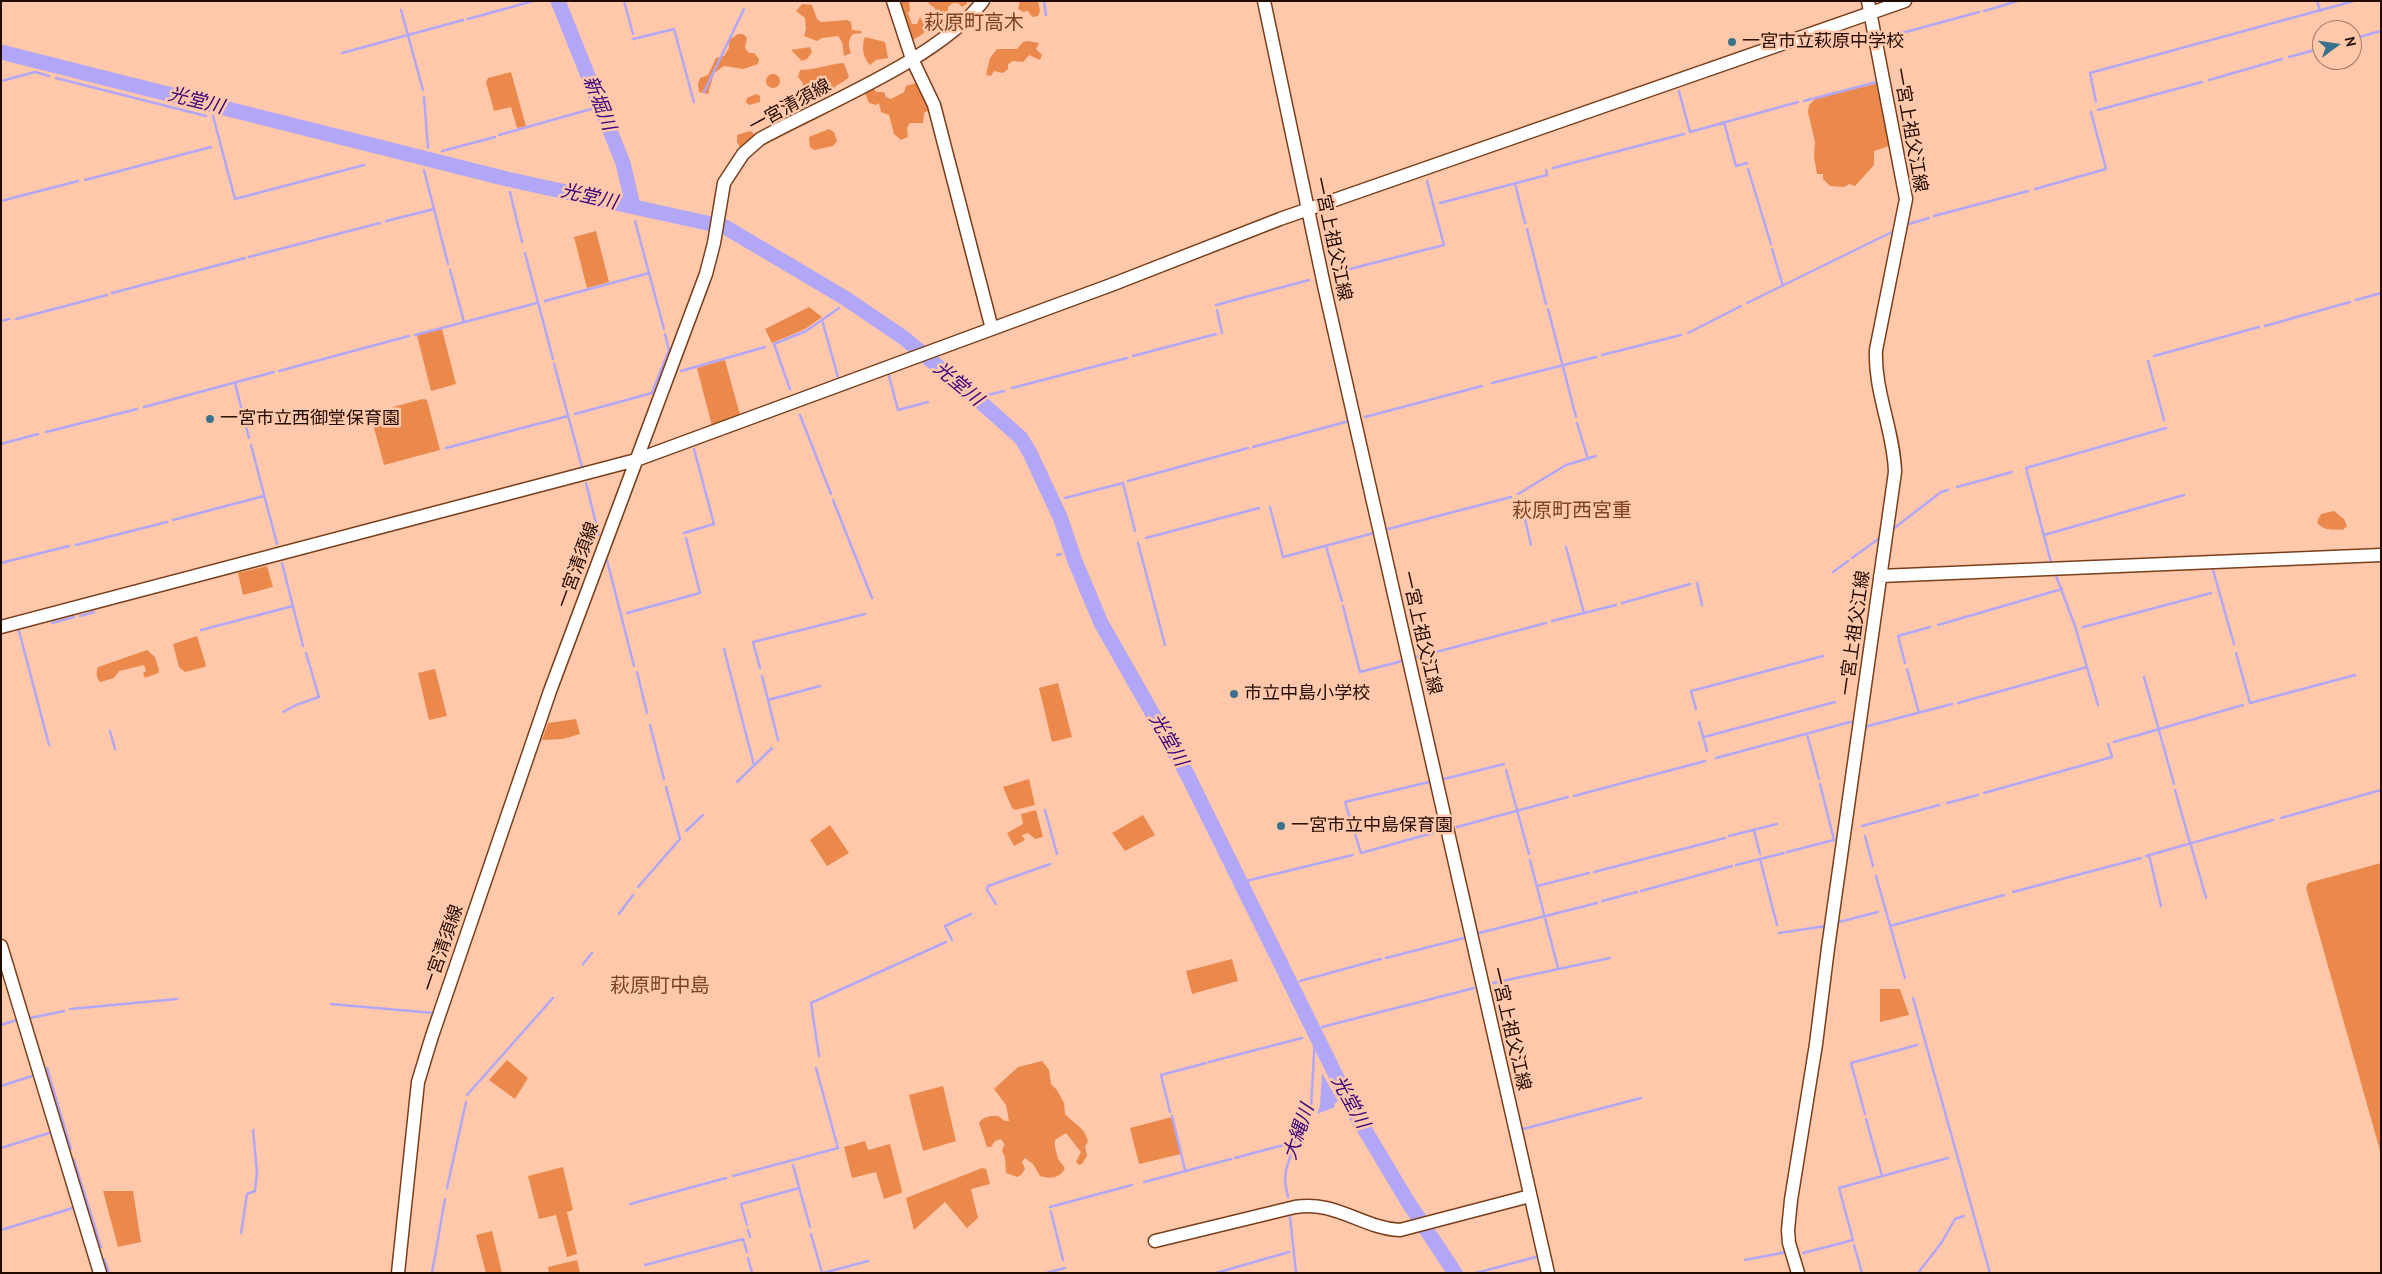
<!DOCTYPE html>
<meta charset="utf-8">
<style>
body{margin:0}
#map{position:relative;width:2382px;height:1274px;overflow:hidden;background:#ffc8aa;font-family:Cabin,sans-serif}
canvas{display:block}
.frame{position:absolute;inset:0;border:2px solid #210a00;pointer-events:none}
.north{position:absolute;left:2312px;top:20px;width:50px;height:50px;box-sizing:border-box;background:#ffc8aa;border:1px solid #a67c66;border-radius:50%;rotate:76deg;font-size:14px;font-weight:700;line-height:20px;text-align:center;color:#210a00}
.north::after{content:'';display:block;margin:auto;width:18px;height:22px;background:#3a728c;clip-path:polygon(50% 0,100% 100%,50% 72%,0 100%)}
</style>
<div id="map">
<canvas width="2382" height="1274"></canvas>
<div class="frame"></div>
<div class="north">N</div>
</div>
<script>
const ctx = document.querySelector('canvas').getContext('2d');
ctx.lineJoin = 'round';
function fill(path, color) { ctx.fillStyle = color; ctx.fill(path, 'evenodd'); }
function stroke(path, color, width, dash) { ctx.strokeStyle = color; ctx.lineWidth = width; ctx.lineCap = dash ? 'butt' : 'round'; ctx.setLineDash(dash || []); ctx.stroke(path); }
function label(font, color, halo, rows, align = 'center') {
  ctx.font = font + ' Cabin,"Noto Sans JP",sans-serif'; ctx.lineWidth = 5; ctx.setLineDash([]); ctx.textBaseline = 'middle'; ctx.strokeStyle = halo; ctx.fillStyle = color; for (const [text, x, y, turn = 0] of rows) {
    ctx.save(); ctx.translate(x, y); ctx.rotate((+turn || 0) * Math.PI / 180); ctx.textAlign = isNaN(turn) ? turn : align; if (halo) ctx.strokeText(text, 0, 0); ctx.fillText(text, 0, 0); ctx.restore();
  }
}
fill(new Path2D(`
 M 898,1 L 909,1 L 910,10 L 908,13 L 912,24 L 917,24 L 920,17 L 926,28 L 923,34 L 913,40 L 908,39 Z
 M 928,1 L 967,1 L 967,4 L 962,7 L 958,3 L 953,3 L 948,7 L 947,20 L 953,27 L 945,32 L 934,7 L 930,5 Z
 M 1020,1 L 1038,1 L 1040,11 L 1038,16 L 1032,17 L 1028,11 L 1023,12 L 1018,9 Z
 M 802,4 L 812,5 L 817,19 L 821,22 L 847,20 L 851,22 L 852,30 L 861,31 L 862,33 L 853,34 C 848,40 848,45 851,53 L 844,56 L 842,42 L 838,36 L 822,38 L 817,41 L 804,36 L 806,29 L 805,18 L 796,11 Z
 M 738,34 L 743,34 L 747,38 L 745,48 L 749,53 L 754,53 L 759,59 L 758,64 L 743,69 L 724,66 L 714,73 L 708,94 L 699,92 L 698,84 L 700,78 L 708,75 L 716,58 L 724,56 L 729,48 L 729,40 Z
 M 865,37 L 885,42 L 888,58 L 876,60 L 870,65 C 863,58 861,46 865,37 Z
 M 1028,41 L 1039,43 L 1036,49 L 1042,55 L 1040,60 L 1029,55 L 1023,62 L 1013,61 L 1008,64 L 1008,69 L 1003,73 L 994,71 L 991,76 L 986,75 L 990,58 L 997,49 L 1017,49 L 1023,42 Z
 M 810,47 L 812,52 L 807,59 L 802,61 L 791,50 Z
 M 844,63 L 849,77 C 844,82 838,83 833,89 L 825,87 L 809,99 C 803,95 802,90 803,83 L 798,77 L 800,70 C 816,70 828,64 844,63 Z
 M 511,72 L 526,126 L 517,128 L 511,107 L 494,111 L 486,82 L 488,78 Z
 M766 81a7 7 0 1 1 14 0a7 7 0 1 1-14 0Z
 M 916,83 L 931,109 L 924,113 L 923,123 L 910,123 L 907,128 L 908,137 L 901,140 L 894,134 L 889,115 L 881,112 L 879,103 L 876,105 L 869,103 L 864,91 L 872,86 L 876,92 L 884,92 L 886,97 L 891,99 L 904,92 L 906,86 Z
 M 1878,83 L 1889,146 L 1874,151 L 1874,165 L 1855,186 L 1849,184 L 1844,187 L 1830,186 L 1823,179 L 1823,174 L 1817,174 L 1814,157 L 1815,142 L 1808,112 L 1809,105 L 1815,99 Z
 M 756,94 L 760,96 L 760,102 L 749,105 L 746,102 L 747,98 Z
 M 829,129 L 834,132 L 837,141 L 833,146 L 814,150 L 810,147 L 809,137 Z
 M 750,131 L 755,134 L 760,133 L 742,151 L 737,142 L 737,135 Z
 M 596,231 L 609,282 L 587,288 L 574,237 Z
 M 809,307 L 822,317 L 805,329 L 772,343 L 765,329 Z
 M 442,329 L 456,384 L 431,391 L 417,335 Z
 M 725,360 L 740,415 L 712,426 L 697,368 Z
 M 423,399 L 427,400 L 440,450 L 384,465 L 370,413 Z
 M 2334,511 L 2344,519 L 2347,526 L 2343,530 C 2334,529 2323,532 2317,522 L 2321,514 Z
 M 267,566 L 273,587 L 243,595 L 238,573 Z
 M 197,636 L 206,665 L 205,667 L 185,672 L 179,667 L 173,644 Z
 M 147,650 L 155,657 L 159,670 L 158,673 L 145,678 L 143,673 L 146,671 L 144,665 L 119,671 L 114,678 L 100,682 C 96,678 96,671 98,667 Z
 M 435,669 L 447,716 L 429,720 L 418,673 Z
 M 1058,683 L 1072,737 L 1052,742 L 1039,688 Z
 M 576,719 L 580,734 L 563,739 L 542,740 L 548,723 Z
 M 1029,779 L 1035,805 L 1015,810 L 1012,808 L 1003,787 Z
 M 1036,810 L 1043,837 L 1035,839 L 1028,833 L 1022,835 L 1025,840 L 1014,846 L 1007,833 L 1023,824 L 1021,814 Z
 M 1143,815 L 1155,835 L 1125,851 L 1112,833 Z
 M 830,825 L 849,853 L 827,866 L 810,840 Z
 M 2381,863 L 2381,1154 L 2306,888 L 2308,883 Z
 M 1232,959 L 1238,981 L 1192,994 L 1186,971 Z
 M 1880,989 L 1900,989 L 1909,1015 L 1880,1022 Z
 M 507,1060 L 528,1078 L 515,1099 L 489,1080 Z
 M 1042,1061 L 1049,1070 L 1051,1084 L 1057,1090 L 1064,1103 L 1065,1114 C 1074,1124 1085,1127 1088,1142 L 1085,1146 L 1087,1156 L 1082,1164 L 1079,1165 L 1076,1162 L 1081,1152 L 1066,1133 L 1055,1140 C 1054,1148 1057,1152 1058,1159 L 1065,1168 C 1060,1179 1050,1179 1040,1176 L 1033,1164 L 1025,1158 L 1022,1162 L 1025,1169 L 1021,1175 L 1017,1177 L 1006,1173 L 1005,1157 L 1002,1151 L 1004,1145 L 1006,1147 L 1001,1139 L 995,1141 L 991,1147 L 987,1147 L 979,1123 C 983,1116 991,1116 998,1116 L 1005,1121 L 1009,1121 L 1006,1105 L 994,1089 L 1018,1067 Z
 M 943,1086 L 956,1141 L 923,1151 L 909,1095 Z
 M 1172,1117 L 1181,1154 L 1139,1164 L 1130,1128 Z
 M 865,1141 L 868,1150 L 890,1144 L 902,1191 L 901,1193 L 884,1199 L 876,1172 L 852,1178 L 844,1147 Z
 M 563,1167 L 573,1210 L 567,1212 L 577,1254 L 567,1257 L 556,1215 L 539,1219 L 528,1176 Z
 M 982,1168 L 986,1169 L 990,1184 L 971,1189 L 978,1218 L 967,1228 L 945,1202 L 914,1230 L 906,1198 Z
 M 103,1191 L 133,1191 L 141,1242 L 118,1247 Z
 M 492,1231 L 502,1273 L 486,1273 L 476,1235 Z
 M 577,1260 L 580,1273 L 549,1273 L 548,1267 Z`), '#eb894d');
fill(new Path2D(`
 M 1322,1073 L 1338,1101 L 1334,1104 L 1335,1107 L 1317,1114 L 1320,1106 Z`), '#b2a6f7');
stroke(new Path2D(`
 M 624,1 L 633,34
 M 1044,1 L 1046,15
 M 2317,1 L 2320,11
 M 401,10 L 423,90
 M 1984,11 L 2018,1
 M 468,19 L 533,1
 M 633,39 L 674,29 L 694,102
 M 1880,39 L 1979,12
 M 2352,39 L 2381,31
 M 342,53 L 463,20
 M 2289,57 L 2322,48
 M 56,78 L 206,116
 M 2209,80 L 2282,59
 M 1,81 L 35,72 L 49,76
 M 1679,91 L 1690,132 L 1798,102
 M 704,92 L 744,9
 M 424,97 L 428,148
 M 1804,101 L 1877,82
 M 2096,102 L 2090,73 L 2354,1
 M 2098,110 L 2202,82
 M 213,116 L 235,199 L 364,165
 M 1724,122 L 1736,166 L 1747,163
 M 499,135 L 591,109
 M 442,151 L 495,137
 M 1553,168 L 1684,134
 M 1748,169 L 1771,244
 M 424,170 L 448,264
 M 85,180 L 211,147
 M 1515,183 L 1525,223
 M 2035,189 L 2106,169 L 2091,112
 M 510,192 L 522,242
 M 1,201 L 78,181
 M 1440,203 L 1547,175 L 1546,170
 M 1934,216 L 2028,191
 M 386,221 L 434,209
 M 635,221 L 664,329
 M 1909,224 L 1929,218
 M 1527,229 L 1546,304
 M 1772,249 L 1783,286
 M 525,253 L 553,359
 M 249,257 L 380,223
 M 450,270 L 464,322
 M 1334,273 L 1444,245 L 1427,181
 M 112,293 L 245,258
 M 2356,300 L 2381,293
 M 545,301 L 649,273
 M 1747,303 L 1896,230
 M 1216,305 L 1309,280
 M 1548,309 L 1576,417
 M 1217,310 L 1222,333
 M 16,319 L 107,295
 M 822,320 L 838,377
 M 1,321 L 9,319
 M 2265,326 L 2350,302
 M 1688,333 L 1741,306
 M 415,335 L 537,303
 M 1602,355 L 1681,335
 M 1133,356 L 1216,334
 M 2154,356 L 2259,327
 M 2148,361 L 2164,420
 M 554,364 L 582,467
 M 279,371 L 409,336
 M 681,371 L 765,347
 M 889,376 L 898,410 L 928,402
 M 235,383 L 249,438
 M 1492,383 L 1596,357
 M 1012,388 L 1127,358
 M 790,389 L 774,344 L 806,331 L 839,308
 M 988,395 L 1004,391
 M 976,398 L 983,396
 M 144,407 L 274,372
 M 575,414 L 652,393 L 669,350 L 665,334
 M 800,415 L 831,494
 M 1365,417 L 1482,386
 M 1577,423 L 1588,459
 M 46,432 L 137,409
 M 1,444 L 38,434
 M 251,445 L 277,544
 M 1253,447 L 1349,421
 M 446,448 L 568,416
 M 1128,481 L 1248,448
 M 586,483 L 599,535
 M 1957,487 L 2012,472
 M 1518,494 L 1566,465 L 1596,456
 M 1065,498 L 1123,483 L 1135,531
 M 833,500 L 872,598
 M 1270,507 L 1283,557 L 1374,533
 M 1525,519 L 1531,545
 M 173,520 L 264,496
 M 1388,529 L 1511,497
 M 1893,529 L 1941,492 L 1948,490
 M 684,533 L 714,524 L 694,449
 M 2044,535 L 2184,495
 M 1146,538 L 1259,508
 M 1138,543 L 1165,645
 M 76,545 L 167,522
 M 1326,546 L 1342,601
 M 1566,547 L 1584,613
 M 1057,555 L 1061,554
 M 1852,558 L 1881,537
 M 607,560 L 634,666
 M 1,563 L 69,546
 M 282,563 L 303,646
 M 2052,566 L 2026,468 L 2166,428
 M 2213,570 L 2234,644
 M 1833,572 L 1848,561
 M 2055,573 L 2075,626 L 2098,705
 M 1697,583 L 1702,605
 M 1622,603 L 1690,584
 M 1343,606 L 1360,672 L 1402,661
 M 627,613 L 700,593 L 686,538
 M 80,616 L 94,612
 M 1552,621 L 1616,605
 M 52,623 L 74,617
 M 1938,625 L 2062,589
 M 2083,627 L 2211,593
 M 201,630 L 293,606
 M 19,631 L 49,745
 M 724,649 L 754,765
 M 2236,653 L 2250,703 L 2355,675
 M 1417,657 L 1546,623
 M 1905,663 L 1898,636 L 1930,627
 M 760,668 L 753,642 L 865,614
 M 1907,669 L 1919,713
 M 637,672 L 647,713
 M 762,676 L 778,740
 M 2144,677 L 2174,784
 M 768,700 L 820,686
 M 1958,703 L 2087,667
 M 1696,709 L 1691,691 L 1823,656
 M 283,712 L 296,705 L 319,697 L 306,653
 M 1699,722 L 1707,751
 M 650,725 L 664,779
 M 1864,727 L 1952,704
 M 110,731 L 115,749
 M 1807,734 L 1819,779
 M 1704,737 L 1835,702
 M 2114,742 L 2243,705
 M 1716,758 L 1850,722 L 1855,723
 M 1506,770 L 1529,854
 M 1444,779 L 1504,764
 M 737,782 L 772,748
 M 1429,782 L 1345,802 L 1361,853 L 1440,831
 M 2175,790 L 2190,843
 M 1984,793 L 2112,757 L 2108,744
 M 1574,796 L 1705,761
 M 1947,803 L 1978,795
 M 1045,810 L 1057,854
 M 2281,818 L 2381,790
 M 1862,826 L 1939,805
 M 1457,827 L 1568,797
 M 1754,830 L 1760,854
 M 686,831 L 703,815
 M 1729,836 L 1777,824
 M 1865,836 L 1873,866
 M 2191,845 L 2206,898
 M 1787,852 L 1834,840 L 1820,784
 M 2149,855 L 2161,906
 M 2146,856 L 2273,820
 M 1760,859 L 1777,925
 M 1530,860 L 1558,968
 M 1736,865 L 1784,853
 M 1594,872 L 1725,838
 M 1876,876 L 1905,978
 M 1240,884 L 1250,880 L 1353,855
 M 1537,886 L 1589,873
 M 638,887 L 680,839 L 666,787
 M 1641,891 L 1732,866
 M 2013,892 L 2141,858
 M 1602,901 L 1637,892
 M 996,904 L 987,890 L 988,886 L 1050,864
 M 619,914 L 633,895
 M 1839,922 L 1878,912
 M 1890,926 L 2004,895
 M 1479,933 L 1597,903
 M 1779,933 L 1826,926
 M 952,940 L 945,926 L 971,914
 M 1386,958 L 1464,938
 M 583,964 L 592,953
 M 1300,981 L 1381,959
 M 1493,983 L 1610,958
 M 1913,998 L 1990,1273
 M 331,1004 L 433,1013
 M 70,1009 L 177,999
 M 30,1018 L 64,1011
 M 1,1025 L 17,1020
 M 1322,1027 L 1474,988
 M 819,1056 L 811,1003 L 946,942
 M 1209,1062 L 1302,1038
 M 47,1068 L 71,1149
 M 1,1086 L 32,1076
 M 467,1095 L 553,998
 M 1170,1112 L 1161,1075 L 1206,1063
 M 1865,1114 L 1851,1063 L 1917,1045
 M 1172,1116 L 1185,1170
 M 1866,1119 L 1882,1176
 M 1523,1129 L 1641,1098
 M 1,1148 L 49,1133
 M 1235,1158 L 1287,1144
 M 74,1160 L 101,1247
 M 793,1165 L 810,1227
 M 733,1176 L 838,1148 L 816,1068
 M 1144,1182 L 1231,1159
 M 447,1188 L 466,1102
 M 1288,1197 L 1285,1182 L 1286,1170 L 1295,1141 L 1311,1108 L 1315,1037
 M 630,1204 L 726,1178
 M 1050,1207 L 1132,1185
 M 1051,1212 L 1063,1260
 M 1290,1216 L 1296,1273
 M 747,1225 L 741,1204 L 799,1188
 M 1,1230 L 73,1208
 M 748,1230 L 750,1237
 M 241,1233 L 247,1194 L 255,1191 L 257,1172 L 253,1130
 M 811,1234 L 822,1273
 M 1854,1245 L 1862,1273
 M 1803,1253 L 1853,1240 L 1839,1188 L 1948,1158
 M 748,1258 L 752,1273
 M 104,1259 L 109,1273
 M 1745,1260 L 1786,1252
 M 645,1265 L 743,1239 L 747,1252
 M 432,1273 L 445,1199
 M 823,1273 L 868,1261
 M 1046,1273 L 1065,1268
 M 1216,1273 L 1289,1252
 M 1476,1273 L 1536,1257
 M 1918,1273 L 1942,1242 L 1955,1219 L 1964,1216`), '#b2a6f7', 2.5);
stroke(new Path2D(`
 M 558,1 L 623,163 L 633,206
 M 1,52 L 507,179 L 725,227 L 845,298 L 904,338 L 976,398 L 1021,438 L 1030,453 L 1060,517 L 1075,561 L 1101,623 L 1187,774 L 1353,1110 L 1408,1202 L 1455,1273`), '#b2a6f7', 15);
const secondary = new Path2D(`
 M 893,1 L 912,59 L 934,105 L 992,329
 M 1264,1 L 1325,290 L 1548,1273
 M 1880,576 L 2381,555
 M 1,627 L 636,460 L 1111,285 L 1280,219 L 1905,1
 M 1,946 L 100,1273
 M 1155,1241 L 1295,1207 C 1335,1200 1362,1228 1400,1230 L 1530,1196
 M 398,1273 L 418,1082 L 432,1036 L 550,691 L 706,274 L 714,243 L 724,183 L 743,154 L 760,139 C 824,104 940,58 983,1
 M 1798,1273 L 1789,1243 L 1788,1230 L 1791,1200 L 1816,1044 L 1828,948 L 1895,472 C 1894,431 1874,391 1876,350 L 1906,199 L 1868,1`);
stroke(secondary, '#793f1b', 15);
stroke(secondary, '#fff', 12);
for (const [x, y, r, color] of [
 [1732,42,5,"#3a728c"],
 [210,419,5,"#3a728c"],
 [1234,694,5,"#3a728c"],
 [1281,826,5,"#3a728c"]
]) { const dot = new Path2D(); dot.arc(x, y, r, 0, 2 * Math.PI); ctx.fillStyle = color; ctx.fill(dot); stroke(dot, '#ffc8aa', 2); }
label('18px', '#210a00', '#ffc8aa', [
 ["一宮市立萩原中学校",1742,42],
 ["一宮市立西御堂保育園",220,419],
 ["市立中島小学校",1244,694],
 ["一宮市立中島保育園",1291,826]
], 'left');
label('18px', '#210a00', '#ffc8aa', [
 ["一宮清須線",790,106,-29],
 ["一宮上祖父江線",1910,130,80],
 ["一宮上祖父江線",1332,239,78],
 ["一宮清須線",578,565,-70],
 ["一宮上祖父江線",1421,633,77],
 ["一宮上祖父江線",1855,633,-82],
 ["一宮清須線",443,948,-71],
 ["一宮上祖父江線",1510,1029,77]
]);
label('italic 19px', '#37027f', '#ffc8aa', [
 ["光堂川",196,101,14],
 ["新堀川",599,103,68],
 ["光堂川",589,197,13],
 ["光堂川",958,384,40],
 ["光堂川",1168,740,60],
 ["光堂川",1350,1102,61],
 ["大縄川",1299,1132,-71]
]);
label('20px', '#7d431f', '#ffc8aa', [
 ["萩原町高木",974,23],
 ["萩原町西宮重",1572,511],
 ["萩原町中島",660,986]
]);
</script>
